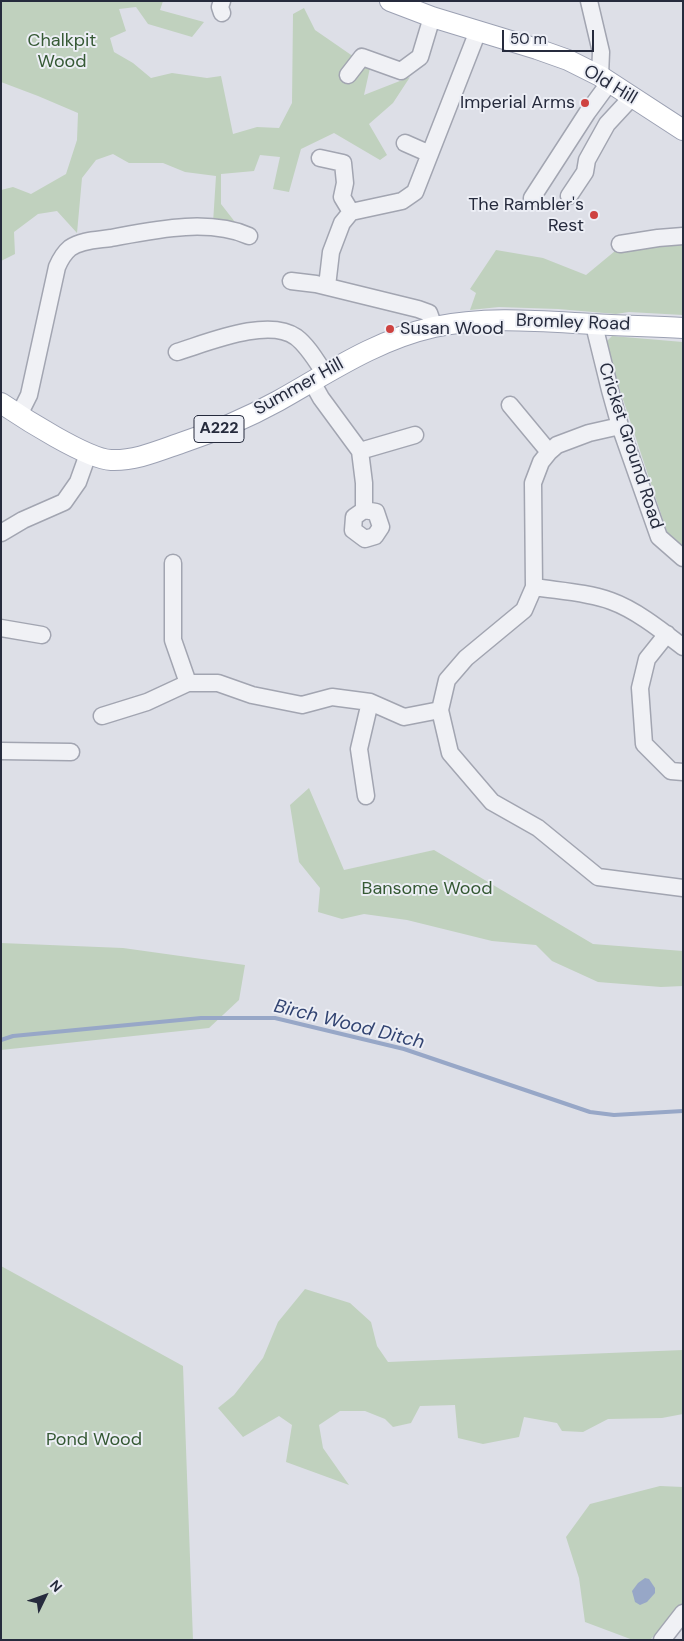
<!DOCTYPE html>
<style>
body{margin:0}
#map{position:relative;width:684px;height:1641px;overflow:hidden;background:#dddfe7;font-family:"DM Sans",sans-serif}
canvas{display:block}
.frame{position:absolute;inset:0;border:2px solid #262b3d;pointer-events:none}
.north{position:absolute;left:20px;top:1571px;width:50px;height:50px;-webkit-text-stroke:4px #eceef5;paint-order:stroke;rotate:48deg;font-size:14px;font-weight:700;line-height:20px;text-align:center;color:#262b3d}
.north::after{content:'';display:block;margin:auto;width:18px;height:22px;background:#262b3d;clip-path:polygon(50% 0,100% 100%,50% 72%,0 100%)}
.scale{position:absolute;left:502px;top:30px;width:92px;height:22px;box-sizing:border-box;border:2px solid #262b3d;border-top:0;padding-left:6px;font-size:15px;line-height:18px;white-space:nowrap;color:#262b3d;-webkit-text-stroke:4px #eceef5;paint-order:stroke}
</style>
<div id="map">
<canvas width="684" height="1641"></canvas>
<div class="frame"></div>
<div class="north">N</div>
<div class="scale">50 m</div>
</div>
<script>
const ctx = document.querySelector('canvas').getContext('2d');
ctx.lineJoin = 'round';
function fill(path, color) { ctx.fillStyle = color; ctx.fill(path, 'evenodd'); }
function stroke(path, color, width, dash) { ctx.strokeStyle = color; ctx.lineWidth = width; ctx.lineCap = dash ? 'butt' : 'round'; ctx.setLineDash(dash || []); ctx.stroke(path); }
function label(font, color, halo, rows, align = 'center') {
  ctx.font = font + ' "DM Sans",sans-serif'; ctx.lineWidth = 4; ctx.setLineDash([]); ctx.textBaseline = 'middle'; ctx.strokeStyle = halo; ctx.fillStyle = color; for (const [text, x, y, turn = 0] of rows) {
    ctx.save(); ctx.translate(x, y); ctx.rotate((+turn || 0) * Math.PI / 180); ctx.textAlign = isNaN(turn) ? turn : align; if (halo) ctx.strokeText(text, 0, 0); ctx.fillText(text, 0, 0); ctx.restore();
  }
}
fill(new Path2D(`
 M 1,1 L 163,1 L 160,10 L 204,22 L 192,37 L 148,24 L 136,7 L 119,9 L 126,31 L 110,38 L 114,52 L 133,63 L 151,78 L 172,73 L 207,78 L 221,76 L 233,134 L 257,127 L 279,128 L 292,103 L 293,14 L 304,8 L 315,30 L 370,68 L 364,95 L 410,77 L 393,103 L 369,124 L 387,155 L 380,160 L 334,133 L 301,149 L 289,192 L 273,189 L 280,157 L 260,155 L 254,171 L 221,174 L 221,204 L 235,222 L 213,223 L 216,176 L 185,172 L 163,163 L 129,163 L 113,154 L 96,160 L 82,178 L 77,233 L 57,211 L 38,214 L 14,232 L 15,254 L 1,261 L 1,190 L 13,187 L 31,194 L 66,174 L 77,140 L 78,113 L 38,96 L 1,82 Z
 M 683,238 L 683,315 L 629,312 L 616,314 L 558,309 L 499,307 L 470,310 L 476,293 L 470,289 L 496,250 L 543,258 L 586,275 L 615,251 L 659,240 Z
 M 612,336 L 683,342 L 683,546 L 667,532 L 606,348 L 607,341 Z
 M 309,788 L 344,870 L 434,850 L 593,944 L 683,951 L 683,986 L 661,987 L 598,982 L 552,961 L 536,945 L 492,941 L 407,920 L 364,914 L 342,919 L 318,912 L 320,888 L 299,862 L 290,805 Z
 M 1,943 L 123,948 L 245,965 L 239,1000 L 209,1028 L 1,1050 Z
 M 1,1266 L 183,1366 L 193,1640 L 1,1640 Z
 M 305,1289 L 350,1303 L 371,1322 L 377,1346 L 388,1362 L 683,1350 L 683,1414 L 662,1418 L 608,1419 L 583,1432 L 562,1431 L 557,1423 L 524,1417 L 519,1437 L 483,1444 L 458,1438 L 455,1405 L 420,1406 L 411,1423 L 393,1427 L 385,1419 L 365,1411 L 340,1411 L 319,1425 L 323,1448 L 349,1485 L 286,1462 L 292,1425 L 279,1416 L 243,1437 L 218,1408 L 234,1395 L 263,1358 L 278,1322 Z
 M 660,1486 L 683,1487 L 683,1605 L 650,1640 L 633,1640 L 585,1622 L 579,1578 L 566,1537 L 590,1504 Z`), '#c0d1be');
fill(new Path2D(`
 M 645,1578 L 649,1579 L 655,1588 L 655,1593 L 647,1602 L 640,1605 L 635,1602 L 632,1591 L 638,1583 Z`), '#97a7c7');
stroke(new Path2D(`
 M 1,1040 L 13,1036 L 201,1018 L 275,1018 L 404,1049 L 590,1112 L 614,1115 L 683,1111`), '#97a7c7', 4);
const minor = new Path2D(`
 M 589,1 L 601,52 L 600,76
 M 222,13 L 220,7 L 222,1
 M 348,75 L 362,57 L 401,71 L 420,57 L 432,17
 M 405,143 L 430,154
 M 320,158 L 343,163 L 345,183 L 342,197 L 351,212
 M 569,196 L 585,172 L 587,160 L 607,124 L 632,97
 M 532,198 L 587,113 L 609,83
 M 620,244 L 658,238 L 683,236
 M 291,281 L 316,284 L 418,309 L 429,313 L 434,327
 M 327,286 L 331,252 L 342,223 L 351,212 L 402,201 L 415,192 L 478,31
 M 594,325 L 610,390 L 620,426 L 659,537 L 683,558
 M 177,352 C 207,343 268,317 296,337 C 308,346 317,362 325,374
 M 312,382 L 321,398 L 360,451
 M 510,405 L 549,452
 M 19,415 L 29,395 L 57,267 C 60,260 64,253 70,248 C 81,240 98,240 111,238 C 154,230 208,218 249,236
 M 620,426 L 589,433 L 557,445 L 549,452 L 541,462 L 533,483 L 534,587 L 524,610 L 466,658 L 447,680 L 440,710 L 450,753 L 492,802 L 538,828 L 598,877 L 683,888
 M 364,510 L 364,483 L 360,451 L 415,435
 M 364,510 L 376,512 L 381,527 L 375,536 L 365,539 L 353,530 L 354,517 Z
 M 1,533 L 23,520 L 64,502 L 78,482 L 88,454
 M 173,563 L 173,640 L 188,683
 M 534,587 C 559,591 586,592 611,601 C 636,610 661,630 683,647
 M 1,628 L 42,635
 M 667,634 L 647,659 L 640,688 L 644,744 L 671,771 L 683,772
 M 102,716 L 147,702 L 188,683 L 218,683 L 252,695 L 302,705 L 332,697 L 370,702 L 404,717 L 440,710
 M 1,751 L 71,752
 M 366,796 L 359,749 L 370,702
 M 662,1640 L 683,1613`);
const major = new Path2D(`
 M 390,1 L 432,17 L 537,49 L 568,60 L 600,76 L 683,130
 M 1,403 C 23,418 87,459 111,460 C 135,461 158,451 181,443 C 214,432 247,418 278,401 C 328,373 376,340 434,327 C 486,316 539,321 592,324 C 622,326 653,326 683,328`);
stroke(minor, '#a2a5b1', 19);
stroke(major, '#9ca1b3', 22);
stroke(minor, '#f0f1f5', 16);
stroke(major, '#fff', 20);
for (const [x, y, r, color] of [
 [585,103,5,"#ce4240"],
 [594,215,5,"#ce4240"],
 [390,329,5,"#ce4240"]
]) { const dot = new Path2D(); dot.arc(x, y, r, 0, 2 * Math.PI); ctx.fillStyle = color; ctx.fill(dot); stroke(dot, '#eceef5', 2); }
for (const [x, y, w] of [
 [219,429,50]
]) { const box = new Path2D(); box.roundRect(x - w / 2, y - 13.5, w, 27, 4); ctx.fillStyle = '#eceef5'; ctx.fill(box); stroke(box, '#262b3d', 1); }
label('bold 16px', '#262b3d', null, [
 ["A222",219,429]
]);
label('18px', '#355934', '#eceef5', [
 ["Chalkpit",62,41],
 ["Wood",62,62],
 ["Bansome Wood",427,889],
 ["Pond Wood",94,1440]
]);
label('18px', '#262b3d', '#eceef5', [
 ["Old Hill",610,85,31],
 ["Bromley Road",573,323,2],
 ["Summer Hill",299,387,-29],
 ["Cricket Ground Road",630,446,72]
]);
label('18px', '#262b3d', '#eceef5', [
 ["Imperial Arms",575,103],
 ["The Rambler's",584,205],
 ["Rest",584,226],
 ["Susan Wood",400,329,"left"]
], 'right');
label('italic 19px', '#314371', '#eceef5', [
 ["Birch Wood Ditch",349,1025,14]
]);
</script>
